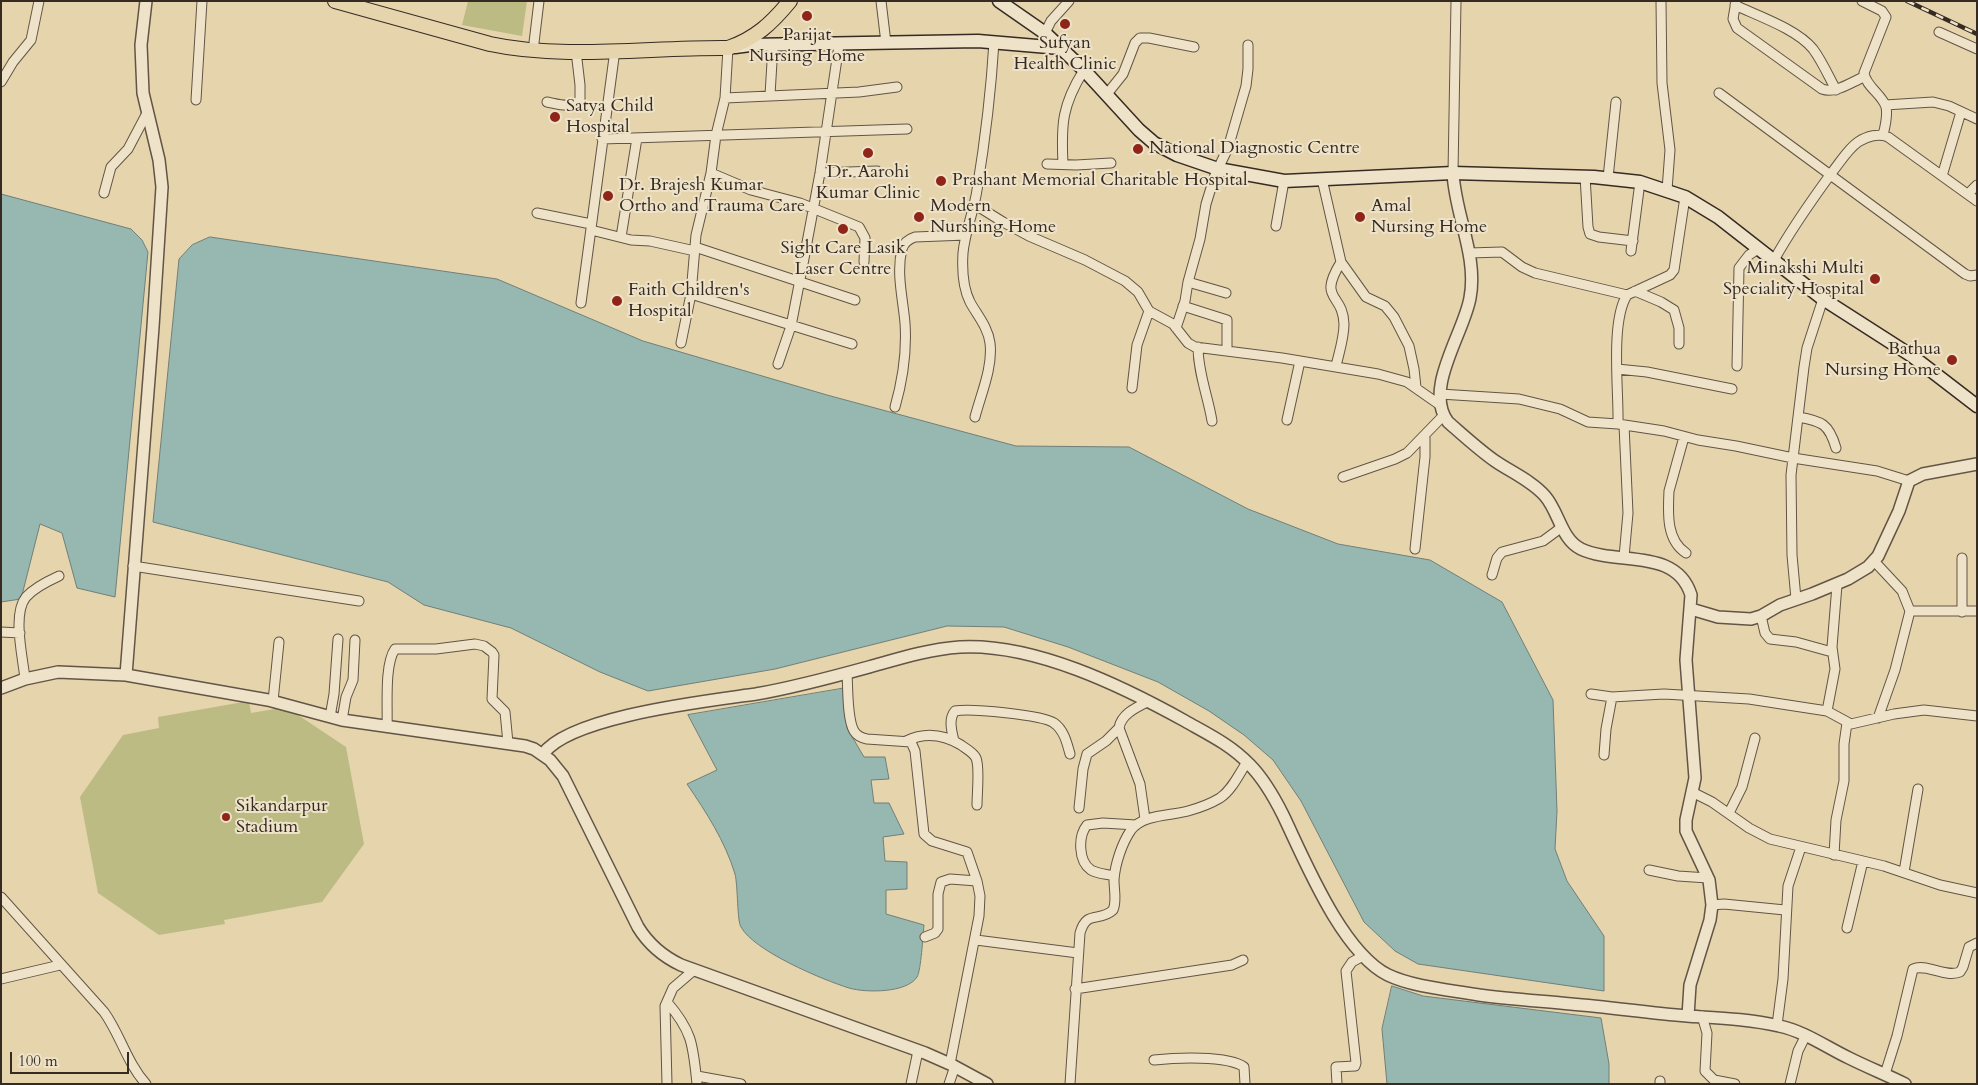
<!DOCTYPE html>
<style>
body{margin:0}
#map{position:relative;width:1978px;height:1085px;overflow:hidden;background:#e5d4ac;font-family:Cardo,serif}
canvas{display:block}
.frame{position:absolute;inset:0;border:2px solid #362b23;pointer-events:none}
.scale{position:absolute;left:10px;top:1052px;width:119px;height:22px;box-sizing:border-box;border:2px solid #362b23;border-top:0;padding-left:6px;font-size:15px;line-height:18px;white-space:nowrap;color:#362b23;-webkit-text-stroke:4px #eee3c9;paint-order:stroke}
</style>
<div id="map">
<canvas width="1978" height="1085"></canvas>
<div class="frame"></div>
<div class="scale">100 m</div>
</div>
<script>
const ctx = document.querySelector('canvas').getContext('2d');
ctx.lineJoin = 'round';
function fill(path, color) { ctx.fillStyle = color; ctx.fill(path, 'evenodd'); }
function stroke(path, color, width, dash) { ctx.strokeStyle = color; ctx.lineWidth = width; ctx.lineCap = dash ? 'butt' : 'round'; ctx.setLineDash(dash || []); ctx.stroke(path); }
function label(font, color, halo, rows, align = 'center') {
  ctx.font = font + ' Cardo,serif'; ctx.lineWidth = 4; ctx.setLineDash([]); ctx.textBaseline = 'middle'; ctx.strokeStyle = halo; ctx.fillStyle = color; for (const [text, x, y, turn = 0] of rows) {
    ctx.save(); ctx.translate(x, y); ctx.rotate((+turn || 0) * Math.PI / 180); ctx.textAlign = isNaN(turn) ? turn : align; if (halo) ctx.strokeText(text, 0, 0); ctx.fillText(text, 0, 0); ctx.restore();
  }
}
fill(new Path2D(`
 M 468,1 L 527,1 L 522,36 L 462,25 Z
 M 249,701 L 251,713 L 286,707 L 346,747 L 364,844 L 322,902 L 224,920 L 225,924 L 159,935 L 98,893 L 80,797 L 123,735 L 159,728 L 158,717 Z`), '#bcbb84');
const water = new Path2D(`
 M 1,194 L 131,229 L 142,240 L 148,252 L 115,597 L 77,588 L 62,533 L 40,524 L 21,599 L 1,602 Z
 M 210,237 L 497,279 L 643,341 L 827,395 L 1016,446 L 1129,447 L 1248,509 L 1338,544 L 1430,560 L 1502,602 L 1553,700 L 1557,811 L 1555,849 L 1567,881 L 1604,936 L 1604,991 L 1418,964 L 1395,951 L 1364,922 L 1301,801 L 1273,760 L 1244,735 L 1209,711 L 1158,682 L 1068,647 L 1004,627 L 947,626 L 775,669 L 648,691 L 600,672 L 511,628 L 424,605 L 388,582 L 153,522 L 179,259 L 192,245 Z
 M 846,688 L 847,728 L 864,757 L 885,757 L 889,779 L 871,780 L 874,803 L 889,803 L 904,834 L 883,837 L 885,861 L 907,862 L 907,889 L 886,890 L 886,914 L 924,925 C 923,935 921,971 917,977 C 907,993 866,993 849,988 C 823,980 754,951 741,927 C 737,921 738,886 735,874 C 725,841 706,812 687,784 L 717,770 L 688,715 Z
 M 1392,986 L 1423,996 L 1601,1018 L 1609,1064 L 1609,1084 L 1387,1084 L 1382,1029 Z`);
fill(water, '#97b7b1');
stroke(water, '#707f78', 1);
const minor = new Path2D(`
 M 881,1 L 886,43
 M 1661,1 L 1662,83 L 1670,150 L 1667,190
 M 1736,1 L 1733,19 L 1737,28 L 1822,89 C 1836,94 1851,82 1864,77
 M 1862,1 L 1882,11 L 1886,17 L 1864,73 C 1866,87 1882,94 1886,107 C 1888,116 1885,127 1883,135
 M 1735,5 C 1758,16 1797,29 1813,49 C 1822,61 1829,77 1836,90
 M 1939,32 L 1977,49
 M 1045,33 L 1051,21 L 1069,1
 M 533,51 L 539,1
 M 1,82 L 13,62 L 31,40 L 39,1
 M 1719,93 L 1965,274 L 1970,276 L 1977,275
 M 1107,94 L 1123,74 L 1135,43 L 1140,38 L 1149,38 L 1194,47
 M 770,95 L 773,45
 M 725,98 L 859,92 L 897,87
 M 196,100 L 202,1
 M 547,102 C 558,104 572,109 580,100 L 580,85 L 576,51
 M 1885,105 L 1933,102 L 1949,106 L 1977,119
 M 602,139 L 907,129
 M 1047,164 L 1076,165 L 1111,163
 M 1063,164 C 1061,124 1062,105 1084,70
 M 711,173 L 751,190 L 800,203 L 859,227 L 865,238 L 864,262
 M 820,173 L 877,171
 M 1453,173 L 1456,1
 M 1585,176 L 1588,227 L 1590,234 L 1599,237 L 1633,241
 M 1942,176 L 1961,112
 M 1608,178 L 1616,102
 M 1322,179 L 1341,262 L 1366,297 L 1385,306 L 1394,317 L 1409,346 L 1414,369 L 1416,387
 M 104,193 L 111,167 L 128,149 L 147,113
 M 1968,194 L 1977,185
 M 974,204 L 1003,222 L 1029,236 L 1085,260 L 1125,281 L 1138,292 L 1149,311 L 1173,324 L 1188,343 L 1195,347 L 1282,358 L 1378,374 L 1407,382 L 1440,405
 M 537,213 L 591,224
 M 1276,226 L 1284,181
 M 591,230 L 631,240 L 650,241 L 695,251
 M 621,237 L 637,138
 M 695,247 L 855,300
 M 1631,251 L 1640,182
 M 1469,253 L 1502,252 L 1522,267 L 1535,273 L 1627,295
 M 1773,262 C 1791,229 1811,201 1833,171 C 1841,161 1848,149 1858,142 C 1867,136 1879,133 1888,137 L 1977,201
 M 1188,282 L 1226,293
 M 1635,291 L 1661,302 L 1674,310 L 1679,328 L 1679,344
 M 691,294 L 852,344
 M 581,303 L 615,50
 M 1183,306 L 1227,320 L 1227,351
 M 1176,328 L 1185,301 L 1188,282 L 1200,239 L 1206,204 L 1215,175 L 1228,148 L 1246,86 L 1248,69 L 1248,45
 M 681,343 L 691,294 L 696,235 L 711,173 L 716,135 L 725,98 L 728,48
 M 1198,347 C 1198,373 1208,396 1212,421
 M 778,364 L 791,326 L 803,264 L 820,173 L 839,45
 M 1336,366 C 1339,353 1344,338 1344,324 C 1343,292 1317,301 1341,262
 M 1737,366 L 1739,268 L 1749,255 L 1758,249
 M 1617,369 L 1647,372 L 1732,389
 M 1132,388 L 1137,345 L 1149,311
 M 1440,394 L 1519,399 L 1560,409 L 1588,422 L 1618,424 L 1664,431 L 1698,440 L 1736,446 L 1793,458 L 1877,471 L 1909,481
 M 895,407 C 903,379 907,352 905,323 C 903,299 896,273 902,249 C 904,242 909,239 915,237 L 966,235
 M 975,417 C 981,394 993,367 990,343 C 988,327 977,315 970,302 C 963,288 962,269 963,253 C 965,231 974,211 977,190 C 985,141 991,92 994,42
 M 1798,417 C 1822,421 1829,424 1836,448
 M 1287,420 L 1300,361
 M 1618,424 C 1619,392 1610,322 1627,295 L 1670,275 L 1674,270 L 1685,197
 M 1624,425 L 1628,513 L 1624,557
 M 1684,437 L 1669,491 C 1668,513 1666,540 1686,553
 M 1343,477 L 1395,459 L 1407,453 L 1443,416
 M 1415,549 L 1425,457 L 1425,435
 M 1962,558 L 1962,612
 M 1874,561 L 1902,591 L 1910,611 L 1895,670 L 1878,718
 M 133,566 L 359,601
 M 1492,575 L 1497,558 L 1502,552 L 1543,541 L 1562,527
 M 1796,599 L 1792,555 L 1791,475 L 1804,367 L 1807,348 L 1823,299
 M 1910,611 L 1977,611
 M 1761,616 L 1765,633 L 1770,639 L 1796,642 L 1832,652
 M 1,632 L 20,633
 M 847,673 C 848,688 847,719 854,731 C 857,736 862,738 867,739 L 911,742 L 915,751 L 924,834 L 932,841 L 967,852 L 977,881 L 980,896 L 979,916 L 950,1064
 M 25,679 C 23,658 12,614 26,597 C 34,588 48,581 59,576
 M 1591,694 L 1612,697 L 1664,694 L 1749,699 L 1827,711 L 1851,724 L 1894,714 L 1924,710 L 1977,716
 M 273,701 L 279,642
 M 1827,711 L 1835,669 L 1832,647 L 1837,585
 M 330,717 L 334,694 L 338,639
 M 342,720 L 346,697 L 353,680 L 355,640
 M 387,727 C 388,707 384,665 395,649 L 436,649 L 475,644 L 484,646 L 492,652 L 494,655 L 492,699 L 505,712 L 508,743
 M 906,741 C 925,732 943,734 961,745 C 966,749 973,752 976,758 C 980,767 977,793 977,805
 M 954,741 C 952,732 948,719 955,711 C 970,708 1043,715 1054,723 C 1064,730 1067,743 1070,754
 M 1604,755 L 1606,729 L 1612,697
 M 1692,792 L 1712,802 L 1749,828 L 1770,839 L 1884,866 L 1940,885 L 1977,893
 M 1079,808 L 1083,769 L 1087,754 L 1106,741 L 1119,728
 M 1729,813 L 1742,787 L 1755,738
 M 1145,819 L 1140,784 L 1119,728 C 1121,714 1137,707 1149,701
 M 1834,855 L 1836,820 L 1844,781 L 1844,744 L 1847,723
 M 1649,870 L 1678,876 L 1708,878
 M 1904,872 L 1918,789
 M 1114,876 C 1107,874 1098,874 1091,870 C 1078,861 1078,836 1087,825 L 1103,823 L 1136,825
 M 1,897 L 104,1012 C 120,1034 127,1063 146,1084
 M 1712,905 L 1724,904 L 1785,910
 M 1847,928 L 1863,861
 M 925,937 L 935,933 L 938,929 L 938,894 L 941,882 L 950,879 L 977,881
 M 976,940 L 1078,953
 M 1,979 L 60,965
 M 1075,989 L 1232,965 L 1243,960
 M 667,1002 C 693,1032 693,1046 697,1084
 M 1702,1016 L 1707,1033 L 1705,1071 L 1714,1080 L 1735,1084
 M 1777,1025 L 1783,979 L 1788,886 L 1801,847
 M 1154,1060 C 1174,1058 1228,1055 1244,1067 L 1245,1084
 M 1885,1074 L 1897,1036 L 1913,969 C 1926,963 1945,978 1960,972 L 1963,967 L 1969,947 L 1977,943
 M 697,1076 L 741,1084
 M 667,1084 L 665,1006 L 673,988 L 694,970
 M 911,1084 L 918,1051
 M 949,1084 L 955,1066
 M 1070,1084 L 1080,933 C 1087,909 1099,923 1113,910 C 1117,901 1114,891 1114,880 C 1115,864 1122,843 1131,830 C 1143,814 1170,816 1188,811 C 1199,808 1210,804 1220,798 C 1232,790 1239,774 1247,762
 M 1337,1084 L 1336,1067 L 1355,1066 L 1356,1063 L 1346,971 L 1352,962 L 1363,956
 M 1660,1084 L 1660,1081
 M 1790,1084 L 1798,1051 L 1806,1035`);
const tertiary = new Path2D(`
 M 1453,173 C 1455,215 1478,256 1470,298 C 1464,333 1423,389 1448,422 C 1463,435 1478,449 1495,461 C 1511,472 1532,481 1545,496 C 1559,512 1561,539 1581,549 C 1617,566 1676,547 1691,595 L 1686,660 L 1695,778 L 1686,820 L 1686,831 L 1709,880 L 1712,905 L 1710,920 L 1690,985 L 1688,1016
 M 1691,609 L 1718,617 L 1751,619 L 1761,616 L 1780,605 L 1812,594 L 1848,579 L 1868,567 L 1878,556 L 1899,511 L 1909,481 L 1923,474 L 1977,464
 M 126,675 L 153,327 L 162,187 L 159,160 L 143,93 L 141,45 L 146,1
 M 1,688 L 25,679 L 58,672 L 126,675 L 268,700 L 342,720 L 525,746 L 534,749 L 550,760 L 563,776 L 638,927 C 649,945 662,956 681,965 L 925,1053 L 950,1064 L 987,1084
 M 543,754 C 570,716 708,701 756,694 C 797,687 836,676 876,665 C 904,657 931,649 960,647 C 1034,643 1122,686 1185,721 C 1208,734 1231,745 1249,764 C 1263,778 1274,797 1283,815 C 1305,861 1342,952 1388,975 C 1413,987 1451,990 1479,995 C 1509,999 1540,1001 1571,1004 C 1610,1007 1648,1013 1687,1016 C 1717,1018 1749,1019 1779,1026 C 1804,1031 1826,1047 1849,1058 C 1867,1067 1887,1075 1905,1084`);
const secondary = new Path2D(`
 M 999,1 L 1045,33 L 1084,70 L 1139,130 L 1154,143 L 1177,155 L 1218,169 L 1284,181 L 1453,173 L 1594,177 L 1640,182 L 1685,197 L 1718,217 L 1823,299 L 1912,356 L 1977,406
 M 735,47 L 750,45 L 978,41 L 1060,48`);
const primary = new Path2D(`
 M 335,1 L 490,44 C 564,60 651,47 728,48 C 755,39 772,23 790,1`);
stroke(minor, '#625545', 11);
stroke(tertiary, '#625545', 14);
stroke(secondary, '#362b23', 15);
stroke(primary, '#362b23', 16);
stroke(minor, '#eee3c9', 9);
stroke(tertiary, '#eee3c9', 11);
stroke(secondary, '#eee3c9', 12);
stroke(primary, '#e5d4ac', 14);
const rail = new Path2D(`
 M 1907,1 L 1977,34`);
stroke(rail, '#362b23', 4.5);
stroke(rail, '#eee3c9', 2.5, [8]);
for (const [x, y, r, color] of [
 [807,16,6,"#8f2418"],
 [1065,24,6,"#8f2418"],
 [555,117,6,"#8f2418"],
 [1138,149,6,"#8f2418"],
 [868,153,6,"#8f2418"],
 [941,181,6,"#8f2418"],
 [608,196,6,"#8f2418"],
 [919,217,6,"#8f2418"],
 [1360,217,6,"#8f2418"],
 [843,229,6,"#8f2418"],
 [1875,279,6,"#8f2418"],
 [617,301,6,"#8f2418"],
 [1952,360,6,"#8f2418"],
 [226,817,5,"#8f2418"]
]) { const dot = new Path2D(); dot.arc(x, y, r, 0, 2 * Math.PI); ctx.fillStyle = color; ctx.fill(dot); stroke(dot, '#eee3c9', 2); }
label('18px', '#362b23', '#eee3c9', [
 ["Parijat",807,36,"center"],
 ["Nursing Home",807,57,"center"],
 ["Sufyan",1065,44,"center"],
 ["Health Clinic",1065,65,"center"],
 ["Satya Child",566,107],
 ["Hospital",566,128],
 ["National Diagnostic Centre",1149,149],
 ["Dr. Aarohi",868,173,"center"],
 ["Kumar Clinic",868,194,"center"],
 ["Prashant Memorial Charitable Hospital",952,181],
 ["Dr. Brajesh Kumar",619,186],
 ["Ortho and Trauma Care",619,207],
 ["Modern",930,207],
 ["Nurshing Home",930,228],
 ["Amal",1371,207],
 ["Nursing Home",1371,228],
 ["Sight Care Lasik",843,249,"center"],
 ["Laser Centre",843,270,"center"],
 ["Minakshi Multi",1864,269,"right"],
 ["Speciality Hospital",1864,290,"right"],
 ["Faith Children's",628,291],
 ["Hospital",628,312],
 ["Bathua",1941,350,"right"],
 ["Nursing Home",1941,371,"right"],
 ["Sikandarpur",236,807],
 ["Stadium",236,828]
], 'left');
</script>
